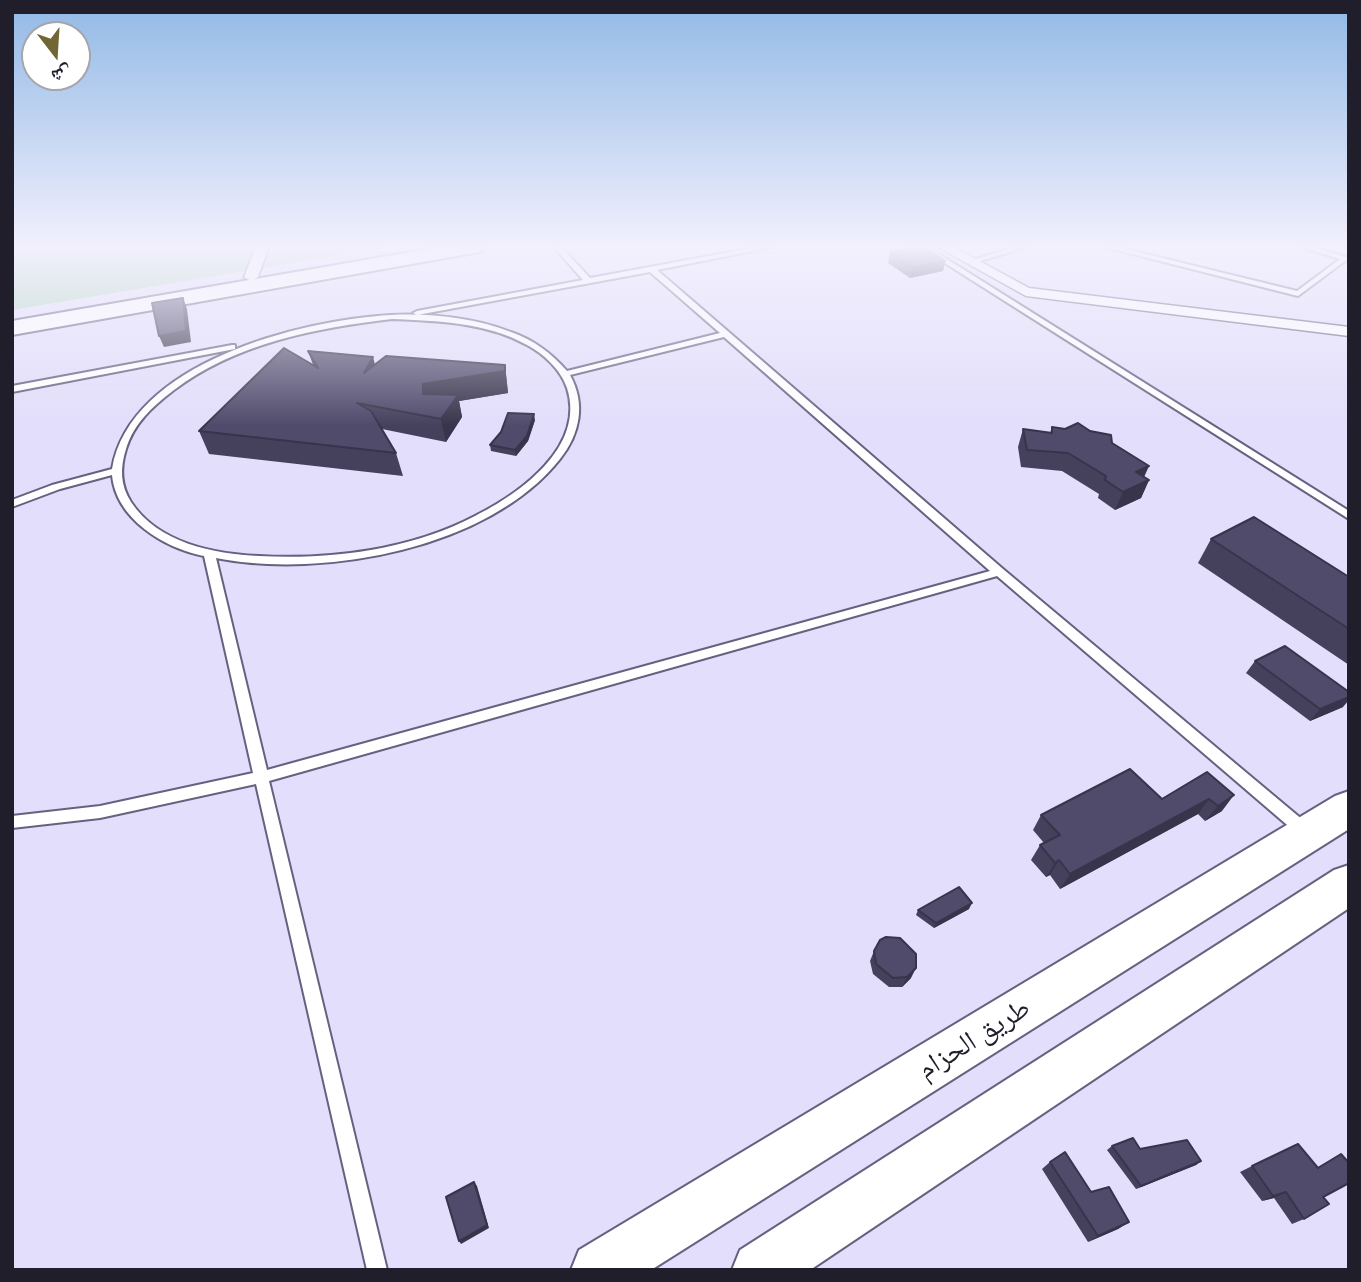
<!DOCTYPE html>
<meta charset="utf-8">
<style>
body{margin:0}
#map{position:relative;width:1361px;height:1282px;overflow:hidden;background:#e3defb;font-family:Cabin,"Noto Naskh Arabic",sans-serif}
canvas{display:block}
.frame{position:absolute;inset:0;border:14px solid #201e2b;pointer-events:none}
.north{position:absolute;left:21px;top:21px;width:70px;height:70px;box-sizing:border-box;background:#fff;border:2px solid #a6a5aa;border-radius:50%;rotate:163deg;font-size:19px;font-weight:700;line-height:28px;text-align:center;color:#201e2b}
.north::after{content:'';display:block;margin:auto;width:24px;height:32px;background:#716734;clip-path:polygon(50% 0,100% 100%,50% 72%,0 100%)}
</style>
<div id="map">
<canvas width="1361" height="1282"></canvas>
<div class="frame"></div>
<div class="north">ش</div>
</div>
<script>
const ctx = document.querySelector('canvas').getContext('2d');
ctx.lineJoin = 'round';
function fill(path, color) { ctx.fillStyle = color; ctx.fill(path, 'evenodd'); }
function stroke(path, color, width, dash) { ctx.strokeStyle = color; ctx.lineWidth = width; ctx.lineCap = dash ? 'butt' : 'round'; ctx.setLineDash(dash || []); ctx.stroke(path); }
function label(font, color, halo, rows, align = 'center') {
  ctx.font = font + ' Cabin,"Noto Naskh Arabic",sans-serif'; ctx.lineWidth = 7; ctx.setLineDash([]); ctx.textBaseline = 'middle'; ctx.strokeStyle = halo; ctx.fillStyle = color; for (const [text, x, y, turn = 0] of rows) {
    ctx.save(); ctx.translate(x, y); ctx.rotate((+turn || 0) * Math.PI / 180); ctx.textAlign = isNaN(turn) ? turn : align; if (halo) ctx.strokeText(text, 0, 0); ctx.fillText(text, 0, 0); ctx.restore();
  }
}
fill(new Path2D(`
 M 12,246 L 395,246 L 12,310 Z`), '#b2d5ba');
const lane = new Path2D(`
 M 553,246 L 560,246 L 590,278 L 763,246 L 778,246 L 657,270 L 1003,569 L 1310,826 L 1312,831 L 1310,836 L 1305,837 L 1300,836 L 997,576 L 269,781 L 387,1270 L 367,1270 L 256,784 L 100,818 L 12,828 L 12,816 L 100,806 L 253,773 L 204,556 C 164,548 116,519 112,475 L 60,489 L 12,507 L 12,500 L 52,485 L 112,469 C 130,363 300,320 391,315 C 430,313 475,318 511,332 C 534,340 551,353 567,371 L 720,333 L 650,272 L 417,315 L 413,313 L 417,311 L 583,280 ZM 392,319 C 437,321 486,322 527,345 C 544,354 561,370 567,388 C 586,447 519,494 475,516 C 410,550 330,560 259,556 C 214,554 158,543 131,502 C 120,485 120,468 126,449 C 134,423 152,407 174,390 C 236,343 316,328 392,319 ZM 724,337 L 990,571 L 267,770 L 216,558 C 322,579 489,549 560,459 C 580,434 586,404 570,375 Z
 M 918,246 L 926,246 L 1349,511 L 1349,519 Z
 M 1019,246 L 1030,246 L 970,264 L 966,262 Z
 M 1101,246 L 1113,246 L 1297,291 L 1340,259 L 1298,246 L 1309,246 L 1349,258 L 1298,296 Z
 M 232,345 L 235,345 L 235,349 L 12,392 L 12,386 Z`);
const street = new Path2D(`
 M 256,246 L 269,246 L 258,277 L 251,281 L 244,277 Z
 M 936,246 L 952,246 L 1029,288 L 1349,327 L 1349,336 L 1026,296 Z`);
const secondary = new Path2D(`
 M 446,246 L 488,246 L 479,252 L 12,335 L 12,321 Z
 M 1349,791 L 1349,829 L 651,1270 L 571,1270 L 579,1250 L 1335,796 Z
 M 1349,865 L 1349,908 L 810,1270 L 732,1270 L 740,1250 L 1334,870 Z`);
stroke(lane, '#676180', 4);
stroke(street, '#676180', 3);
stroke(secondary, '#676180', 4);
fill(lane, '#fff');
fill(street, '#fff');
fill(secondary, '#fff');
fill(new Path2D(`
 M 890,252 L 945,261 L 943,271 L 910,278 L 888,263 Z
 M 308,351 L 375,364 L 505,365 L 508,393 L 459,401 L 462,417 L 446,442 L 382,429 L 396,453 L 403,476 L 209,454 L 199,431 L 313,365 Z
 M 535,420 L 528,441 L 516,456 L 491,451 L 490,445 Z
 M 1052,427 L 1090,431 L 1112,443 L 1144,477 L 1149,480 L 1141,498 L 1115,510 L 1098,498 L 1099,494 L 1062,471 L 1021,467 L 1018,447 L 1023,429 L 1050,433 Z
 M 1211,539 L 1349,577 L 1349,665 L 1198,563 Z
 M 1255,661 L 1343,707 L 1310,721 L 1246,673 Z
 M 1207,772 L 1222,811 L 1205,821 L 1198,814 L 1060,889 L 1050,875 L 1046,877 L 1031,860 L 1040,845 L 1044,843 L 1033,830 L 1041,815 L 1162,799 Z
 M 969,909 L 934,928 L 916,915 L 918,910 Z
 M 874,951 L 911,978 L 902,987 L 889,987 L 873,974 L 870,961 Z
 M 1112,1146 L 1140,1149 L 1201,1161 L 1196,1165 L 1136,1189 L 1107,1150 Z
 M 1341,1154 L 1323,1197 L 1304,1219 L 1292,1224 L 1274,1198 L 1262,1201 L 1240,1172 L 1252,1166 L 1318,1167 Z
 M 1050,1162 L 1091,1192 L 1129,1222 L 1118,1229 L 1088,1242 L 1042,1169 Z`), '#45405c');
fill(new Path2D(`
 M 945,261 L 943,271 L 910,278 L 912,268 Z
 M 183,298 L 187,309 L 191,342 L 164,347 L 159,336 Z
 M 373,357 L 379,379 L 364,373 Z
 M 505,365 L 508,393 L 459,401 L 462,417 L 446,442 L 441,419 L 423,394 L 423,384 Z
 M 534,414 L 535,420 L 528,441 L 516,456 L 515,450 Z
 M 1149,466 L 1141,484 L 1149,480 L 1141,498 L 1115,510 L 1123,492 L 1136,472 Z
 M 1349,697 L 1349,700 L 1343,707 L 1310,721 L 1320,709 Z
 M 1234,795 L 1222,811 L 1205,821 L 1218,806 Z
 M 1209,799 L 1198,814 L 1060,889 L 1070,874 Z
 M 1059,860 L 1050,875 L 1046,877 L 1055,863 Z
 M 972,903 L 969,909 L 934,928 L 936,923 Z
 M 916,968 L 911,978 L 902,987 L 907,977 Z
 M 1201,1161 L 1196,1165 L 1136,1189 L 1141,1186 Z
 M 474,1182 L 477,1186 L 489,1228 L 461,1244 L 459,1241 Z
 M 1286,1192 L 1274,1198 L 1262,1201 L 1273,1196 Z
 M 1129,1222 L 1118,1229 L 1088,1242 L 1098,1236 Z`), '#38344b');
const building = new Path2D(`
 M 923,246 L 945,261 L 912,268 L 890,252 Z
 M 183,298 L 186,331 L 159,336 L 152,303 Z
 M 284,348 L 318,368 L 308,351 L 373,357 L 364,373 L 386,356 L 505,365 L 505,371 L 423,384 L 423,394 L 458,395 L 441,419 L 357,403 L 371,411 L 396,453 L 199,431 Z
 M 508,413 L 534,414 L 527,436 L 515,450 L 490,445 L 501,432 Z
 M 1078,423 L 1090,431 L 1111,435 L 1112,443 L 1149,466 L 1136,472 L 1149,480 L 1123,492 L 1105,480 L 1106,476 L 1068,453 L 1027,450 L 1023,429 L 1052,433 L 1052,427 L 1065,429 Z
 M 1254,517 L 1349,577 L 1349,629 L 1211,539 Z
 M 1285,646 L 1349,692 L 1349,697 L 1320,709 L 1255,661 Z
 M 1130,769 L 1162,799 L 1207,772 L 1234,795 L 1218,806 L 1209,799 L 1070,874 L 1059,860 L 1055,863 L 1040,845 L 1060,835 L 1041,815 Z
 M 959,887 L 972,903 L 936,923 L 918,910 Z
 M 886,937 L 900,938 L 916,954 L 916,968 L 907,977 L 893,978 L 876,964 L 874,951 L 880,940 Z
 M 1133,1138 L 1140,1149 L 1187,1140 L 1201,1161 L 1141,1186 L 1112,1146 Z
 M 1298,1144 L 1318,1168 L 1341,1154 L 1349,1163 L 1349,1183 L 1323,1197 L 1329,1204 L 1304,1219 L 1286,1192 L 1273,1196 L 1252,1166 Z
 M 1065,1152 L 1091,1192 L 1109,1187 L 1129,1222 L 1098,1236 L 1050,1162 Z
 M 474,1182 L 487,1225 L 459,1241 L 446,1197 Z`);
fill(building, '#504a6b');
stroke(building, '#38344b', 2);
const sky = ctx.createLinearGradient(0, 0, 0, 426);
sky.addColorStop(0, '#91b9e6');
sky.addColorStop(0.58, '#f2f0fd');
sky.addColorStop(1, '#f2f0fd00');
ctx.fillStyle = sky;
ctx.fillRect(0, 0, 1361, 426);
label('28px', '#201e2b', '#fff', [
 ["طريق الحزام",974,1039,-32]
]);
</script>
